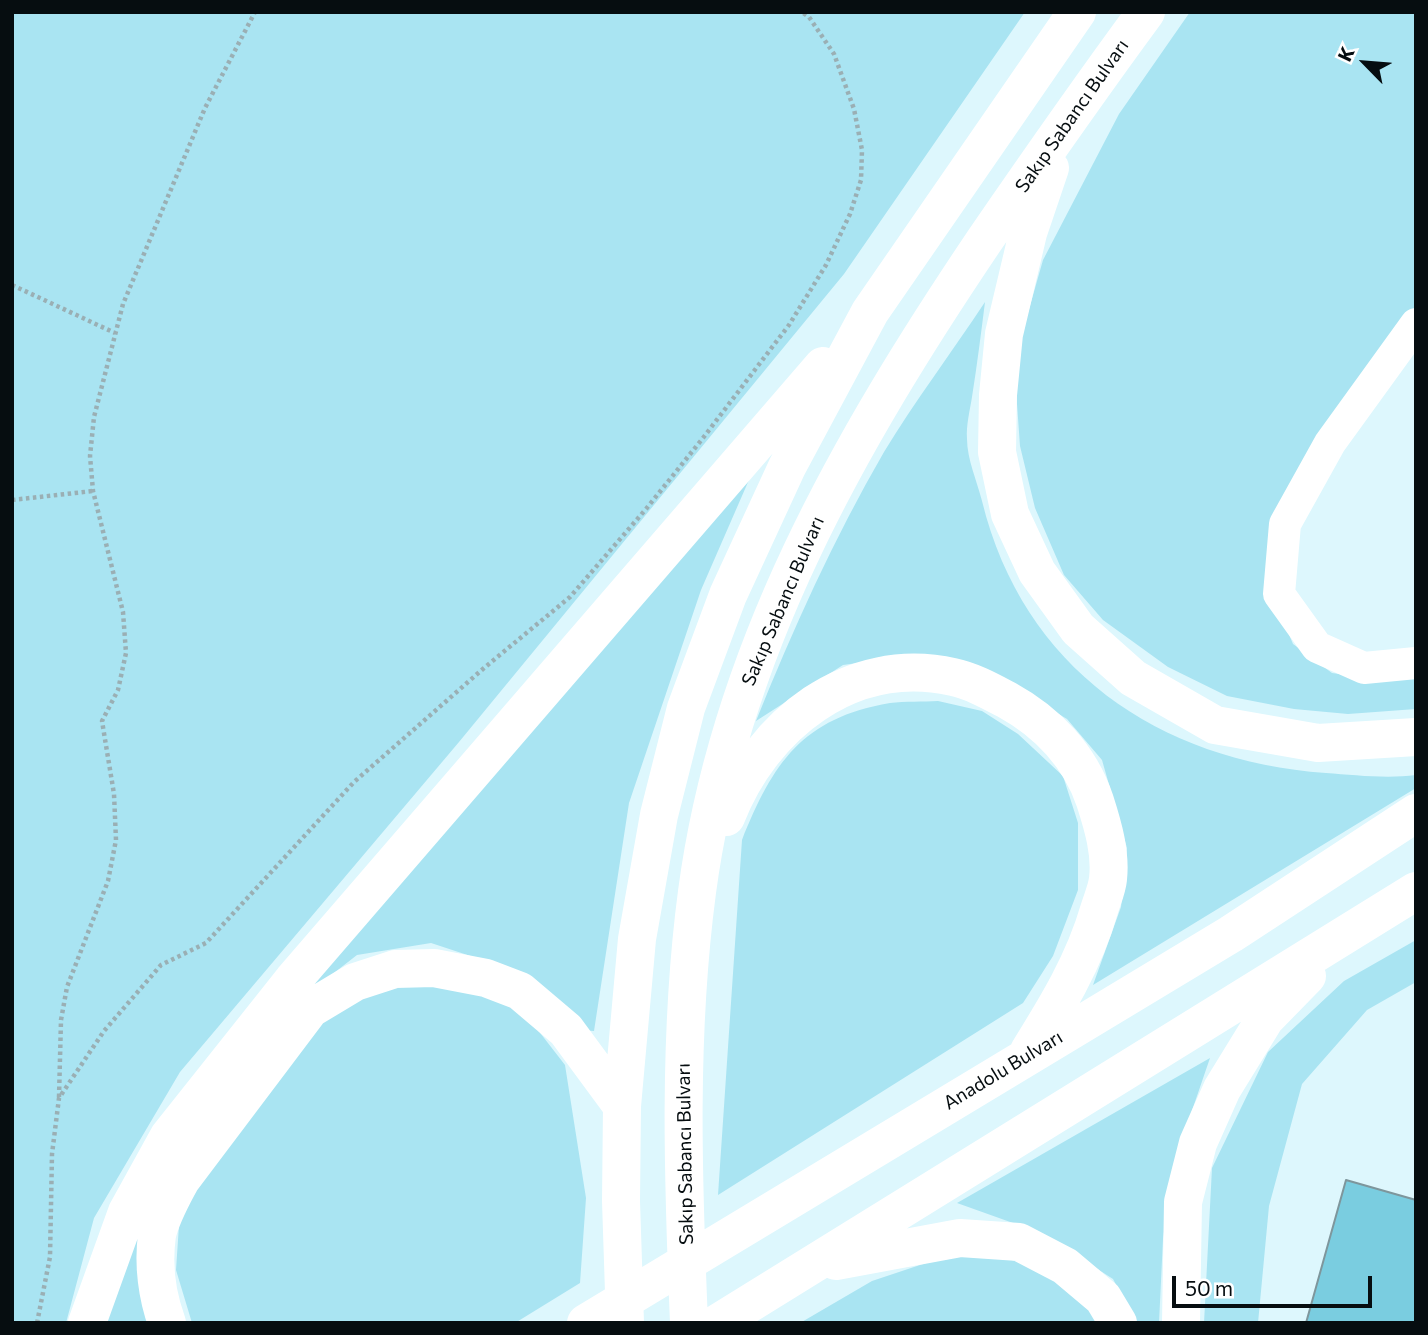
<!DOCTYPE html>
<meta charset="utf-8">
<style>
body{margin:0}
#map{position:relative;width:1428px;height:1335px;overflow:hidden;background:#ddf7fd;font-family:Commissioner,sans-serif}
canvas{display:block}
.frame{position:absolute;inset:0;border:14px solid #060d10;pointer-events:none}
.north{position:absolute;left:1330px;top:28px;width:70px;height:70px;-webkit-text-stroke:5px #fff;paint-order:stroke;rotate:295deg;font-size:19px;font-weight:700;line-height:28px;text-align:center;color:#060d10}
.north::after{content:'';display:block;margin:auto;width:24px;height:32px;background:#060d10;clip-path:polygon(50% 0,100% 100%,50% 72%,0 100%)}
.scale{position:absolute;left:1172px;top:1276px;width:200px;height:32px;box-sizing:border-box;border:4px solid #060d10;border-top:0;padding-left:9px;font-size:21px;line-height:24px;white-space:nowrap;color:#060d10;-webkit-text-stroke:5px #fff;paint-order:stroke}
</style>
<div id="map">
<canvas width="1428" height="1335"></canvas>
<div class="frame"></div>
<div class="north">K</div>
<div class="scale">50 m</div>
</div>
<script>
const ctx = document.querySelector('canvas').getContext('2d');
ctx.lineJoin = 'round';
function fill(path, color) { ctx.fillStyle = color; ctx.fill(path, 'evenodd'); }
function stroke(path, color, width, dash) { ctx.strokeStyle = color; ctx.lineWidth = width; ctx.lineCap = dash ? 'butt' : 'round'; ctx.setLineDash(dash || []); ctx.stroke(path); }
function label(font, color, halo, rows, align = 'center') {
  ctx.font = font + ' Commissioner,sans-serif'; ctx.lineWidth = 7; ctx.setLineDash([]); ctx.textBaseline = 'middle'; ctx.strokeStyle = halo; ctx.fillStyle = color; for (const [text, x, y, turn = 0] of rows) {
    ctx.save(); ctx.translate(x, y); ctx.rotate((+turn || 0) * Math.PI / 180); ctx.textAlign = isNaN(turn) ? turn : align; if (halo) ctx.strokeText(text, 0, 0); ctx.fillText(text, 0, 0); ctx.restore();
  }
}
fill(new Path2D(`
 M 12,12 L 1025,12 L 844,274 L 459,742 L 180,1072 L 94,1218 L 66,1323 L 12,1323 Z
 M 1190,12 L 1416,12 L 1416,306 L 1278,516 L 1272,594 L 1293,644 L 1332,673 L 1389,681 L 1416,674 L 1416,709 L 1348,714 L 1294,709 L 1227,696 L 1168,667 L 1103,620 L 1064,575 L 1035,508 L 1020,446 L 1014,362 L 1043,260 L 1119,114 Z
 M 985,302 C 981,334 977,365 972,397 C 970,410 966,425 967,439 C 967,459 977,481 982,501 C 1023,668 1158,761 1326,773 C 1354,775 1387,779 1416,775 L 1416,788 L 1093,985 L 1121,907 L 1127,848 L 1102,760 L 1067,719 L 1021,692 L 901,657 L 843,665 L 756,721 C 793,629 834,538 884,452 C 915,401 952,352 985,302 Z
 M 762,450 L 701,590 L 629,803 L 594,1031 L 578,1030 L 504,967 L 431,943 L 357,955 L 303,997 L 170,1155 L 150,1323 L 96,1323 L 164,1153 Z
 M 938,701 L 982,711 L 1018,734 L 1063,776 L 1078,823 L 1078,890 L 1053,956 L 1023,1003 L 718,1195 L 742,840 C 773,763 802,718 890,703 C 905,701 923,702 938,701 Z
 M 1416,940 L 1416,982 L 1367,1010 L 1302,1084 L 1269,1206 L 1258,1323 L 1204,1323 L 1212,1168 L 1268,1052 L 1344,981 Z
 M 397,973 L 466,983 L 527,1016 L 565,1065 L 586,1198 L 580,1283 L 515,1323 L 192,1323 L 176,1270 L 180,1210 L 293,1042 Z
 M 1210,1058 L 1173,1166 L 1163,1239 L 1159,1323 L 1136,1323 L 1113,1279 L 1041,1233 L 957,1203 Z
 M 968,1249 L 1055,1271 L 1101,1323 L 800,1323 L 872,1281 Z`), '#a9e4f2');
const building = new Path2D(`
 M 1346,1180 L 1416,1200 L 1416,1323 L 1306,1323 Z`);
fill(building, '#7acde0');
stroke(building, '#7e969c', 2);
stroke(new Path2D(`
 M 12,285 L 115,333
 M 12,500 L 93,491
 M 59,1097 L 61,1020 L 67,987 L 108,881 L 116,840 L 114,794 L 102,721 L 118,690 L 126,653 L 123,612 L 93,491 L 90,456 L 94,417 L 123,304 L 205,108 L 255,12
 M 37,1323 L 50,1257 L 52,1154 L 59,1098 L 104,1031 L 161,965 L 206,943 L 354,782 L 484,668 L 570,597 L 646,509 L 703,438 L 789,325 L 826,265 L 850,214 L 861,180 L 862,150 L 854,109 L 834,54 L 809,17 L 802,12`), '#9aafb4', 4.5, [3.5, 3.5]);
stroke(new Path2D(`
 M 1416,324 L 1330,443 L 1285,524 L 1279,594 L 1317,647 L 1364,668 L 1416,663`), '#fff', 32);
stroke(new Path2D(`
 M 1050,168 L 1028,233 L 1004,334 L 998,395 L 997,452 L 1010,514 L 1037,572 L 1078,629 L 1133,678 L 1215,725 L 1318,743 L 1416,737
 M 726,817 C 762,725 850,654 953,677 C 972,681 990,691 1007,700 C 1047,722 1080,756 1095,801 C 1103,826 1111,853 1108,879 C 1107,889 1102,900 1099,910 C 1084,962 1057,1006 1029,1051
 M 836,1261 L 960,1238 L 1019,1242 L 1065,1266 L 1103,1298 L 1118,1323
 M 87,1323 L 127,1212 L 169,1136 L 293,980 L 823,366
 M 167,1323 C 157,1296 153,1264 157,1235 C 161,1216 172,1197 181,1180 L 310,1009 L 355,982 L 395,969 L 434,968 L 486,978 L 520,991 L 566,1030 L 622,1106
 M 586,1323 L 1231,934 L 1416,813
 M 625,1323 L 621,1201 L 622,1106 L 637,939 L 659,815 L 686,708 L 728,595 L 787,467 L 870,312 L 1077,12
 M 689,1323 C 683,1180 678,1035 697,892 C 729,650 850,440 984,241 C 1037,164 1090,88 1146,12
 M 718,1323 L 1416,891
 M 1181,1323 L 1183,1202 L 1198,1143 L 1222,1089 L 1265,1019 L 1307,976`), '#fff', 38);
label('19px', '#060d10', '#fff', [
 ["Sakıp Sabancı Bulvarı",1072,116,-55],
 ["Sakıp Sabancı Bulvarı",783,601,-67],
 ["Anadolu Bulvarı",1003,1070,-31],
 ["Sakıp Sabancı Bulvarı",685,1154,-91]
]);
</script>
